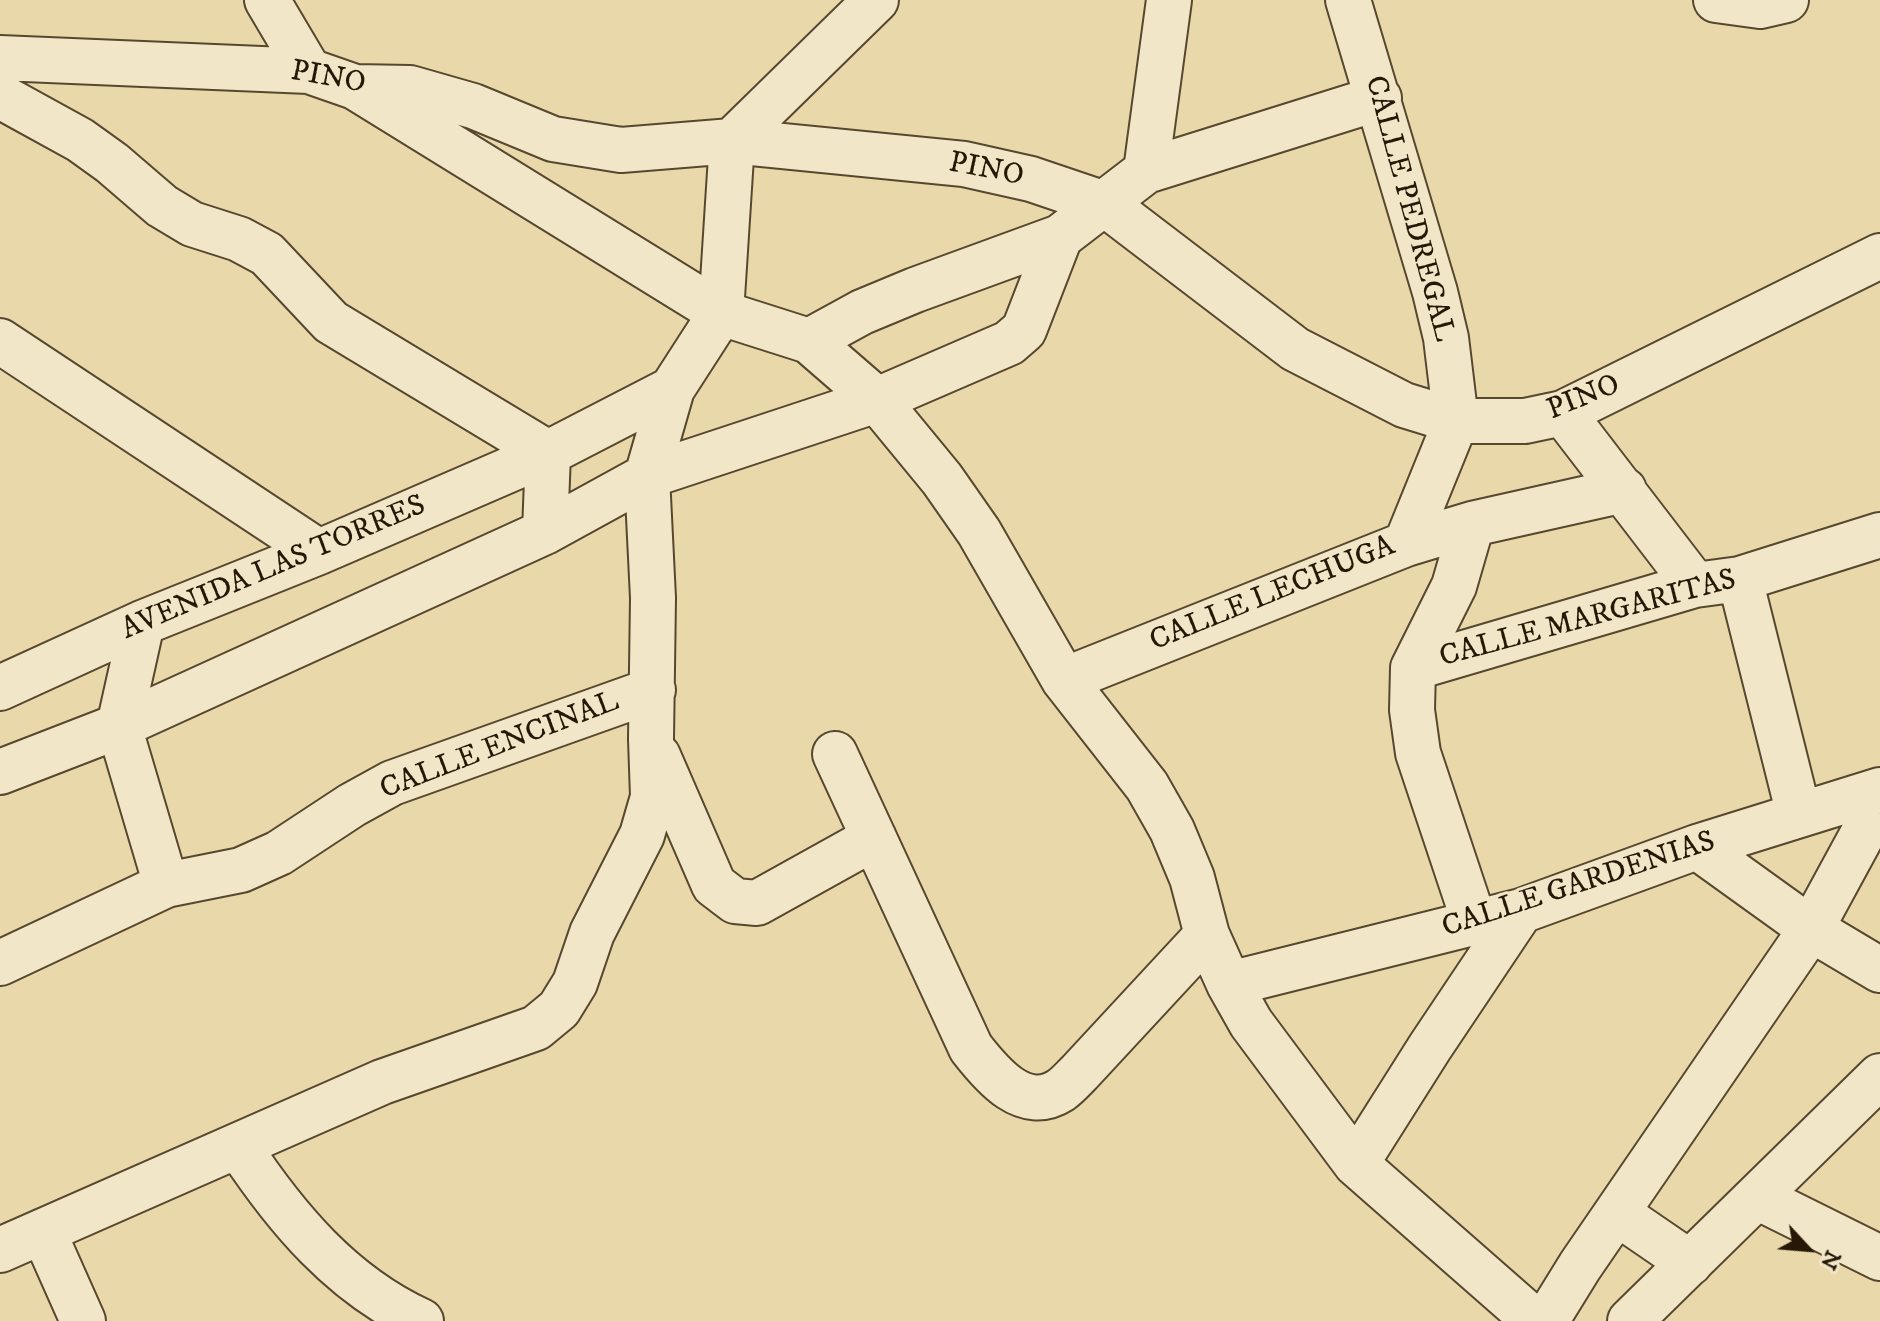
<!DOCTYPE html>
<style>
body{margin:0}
#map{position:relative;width:1880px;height:1321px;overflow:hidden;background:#e9d8a9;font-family:"IM FELL DW Pica",serif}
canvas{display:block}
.north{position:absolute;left:1768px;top:1209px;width:80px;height:80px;-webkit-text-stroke:6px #f1e6c7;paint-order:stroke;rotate:116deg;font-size:22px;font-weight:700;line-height:32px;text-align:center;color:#271706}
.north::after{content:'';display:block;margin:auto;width:28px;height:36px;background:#271706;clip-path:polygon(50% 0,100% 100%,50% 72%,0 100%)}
</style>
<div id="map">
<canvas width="1880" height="1321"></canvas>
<div class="north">N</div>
</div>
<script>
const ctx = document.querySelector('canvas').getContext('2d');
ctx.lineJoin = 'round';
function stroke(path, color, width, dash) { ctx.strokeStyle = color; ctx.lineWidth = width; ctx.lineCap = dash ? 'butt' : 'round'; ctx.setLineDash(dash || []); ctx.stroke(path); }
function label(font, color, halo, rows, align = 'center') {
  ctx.font = font + ' "IM FELL DW Pica",serif'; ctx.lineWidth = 6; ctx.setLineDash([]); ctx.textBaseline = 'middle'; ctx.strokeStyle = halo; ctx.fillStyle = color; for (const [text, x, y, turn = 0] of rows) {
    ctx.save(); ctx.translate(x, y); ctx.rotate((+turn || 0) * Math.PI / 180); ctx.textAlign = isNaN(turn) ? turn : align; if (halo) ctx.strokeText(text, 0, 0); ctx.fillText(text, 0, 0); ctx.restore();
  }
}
const minor = new Path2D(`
 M 267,0 L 309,71
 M 1716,0 L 1760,6 L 1786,0
 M 0,58 L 309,71 L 355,87 L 410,88 L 473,106 L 553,139 L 621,150 L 732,141 L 964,164 L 1031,179 L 1105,204 L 1295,349 L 1404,405 L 1456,421 L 1525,421 L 1563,413 L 1880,256
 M 355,87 L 721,313 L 809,341 L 877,400 L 942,479 L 979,532 L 1064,680 L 1147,786 L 1172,830 L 1192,878 L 1207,935 L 1229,984 L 1251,1023 L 1356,1164 L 1535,1321
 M 0,96 L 80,140 L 112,163 L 162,206 L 192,224 L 239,239 L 267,254 L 331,322 L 548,453 L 545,532
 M 1146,171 L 1169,0
 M 0,341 L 319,552
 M 809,341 L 862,312 L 915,290 L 1060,237 L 1146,171 L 1379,98
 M 1563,413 L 1695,585
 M 1406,544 L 1472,524 L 1624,490
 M 1740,579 L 1799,815
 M 142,623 L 119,726 L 166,885
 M 1413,668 L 1454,586 L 1472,524
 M 1064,680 L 1406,544 L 1456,421 L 1446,338 L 1435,292 L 1348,0
 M 0,688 L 142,623 L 319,552 L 548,453 L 672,389
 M 835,754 L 971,1048 C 992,1075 1024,1114 1061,1090 C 1068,1085 1074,1078 1080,1072 L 1207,935
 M 658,756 L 714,885 L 735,901 L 757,903 L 874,838
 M 0,772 L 119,726 L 545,532 L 647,476 L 877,400 L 1009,343 L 1024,330 L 1060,237
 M 1697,847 L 1811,929 L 1880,970
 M 1475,924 L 1418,753 L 1412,710 L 1413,668 L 1695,585 L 1740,579 L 1880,535
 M 0,963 L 166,885 L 241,870 L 279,853 L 352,805 L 392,783 L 653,690
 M 1229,984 L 1521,911 L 1697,847 L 1880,790
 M 239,1147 C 286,1218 342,1285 421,1321
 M 1356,1164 L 1430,1047 L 1521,911
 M 1757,1197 L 1880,1258
 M 1617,1213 L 1690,1263
 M 43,1231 L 83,1321
 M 0,1250 L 382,1082 L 536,1028 L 559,1009 L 575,983 L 592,933 L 642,835 L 653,797 L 651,739 L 653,598 L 647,476 L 672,389 L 721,313 L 732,141 L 876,0
 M 1546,1321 L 1580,1266 L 1811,929 L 1880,802
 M 1630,1321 L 1880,1076`);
stroke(minor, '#58472f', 48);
stroke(minor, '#f1e6c7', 44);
label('30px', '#271706', '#f1e6c7', [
 ["PINO",328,79,10],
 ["PINO",986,171,11],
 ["CALLE PEDREGAL",1408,209,75],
 ["PINO",1584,399,-22],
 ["AVENIDA LAS TORRES",274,569,-23],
 ["CALLE LECHUGA",1273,595,-22],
 ["CALLE MARGARITAS",1588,620,-15],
 ["CALLE ENCINAL",500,747,-21],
 ["CALLE GARDENIAS",1579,886,-18]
]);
</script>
